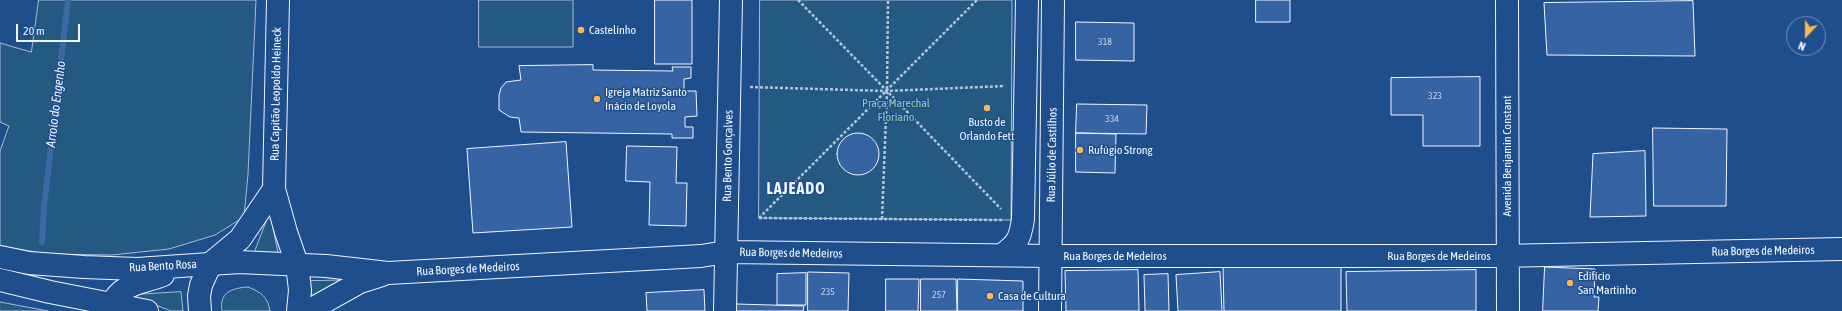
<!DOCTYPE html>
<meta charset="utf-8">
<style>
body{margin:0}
#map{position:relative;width:1842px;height:311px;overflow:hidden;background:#1f4e8c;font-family:"Asap Condensed",sans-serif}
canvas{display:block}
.north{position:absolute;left:1786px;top:16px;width:40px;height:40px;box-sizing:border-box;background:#1f4e8c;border:1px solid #7391ba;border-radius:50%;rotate:202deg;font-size:11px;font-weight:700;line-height:16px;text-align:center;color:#f2f6ff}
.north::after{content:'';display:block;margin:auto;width:14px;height:18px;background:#ffb74d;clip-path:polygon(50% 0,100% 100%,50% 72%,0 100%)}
.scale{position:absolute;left:16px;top:24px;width:64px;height:18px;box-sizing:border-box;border:2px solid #f2f6ff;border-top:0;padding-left:5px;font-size:12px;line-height:14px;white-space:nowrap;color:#f2f6ff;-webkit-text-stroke:3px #1f4e8c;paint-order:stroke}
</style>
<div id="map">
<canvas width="1842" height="311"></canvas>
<div class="north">N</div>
<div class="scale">20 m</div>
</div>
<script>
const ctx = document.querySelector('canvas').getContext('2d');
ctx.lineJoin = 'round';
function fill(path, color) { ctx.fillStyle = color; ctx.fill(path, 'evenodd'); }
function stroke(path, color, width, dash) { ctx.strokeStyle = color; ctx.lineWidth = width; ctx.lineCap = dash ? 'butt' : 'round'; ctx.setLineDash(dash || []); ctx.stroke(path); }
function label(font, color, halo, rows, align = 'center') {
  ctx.font = font + ' "Asap Condensed",sans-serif'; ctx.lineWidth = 3; ctx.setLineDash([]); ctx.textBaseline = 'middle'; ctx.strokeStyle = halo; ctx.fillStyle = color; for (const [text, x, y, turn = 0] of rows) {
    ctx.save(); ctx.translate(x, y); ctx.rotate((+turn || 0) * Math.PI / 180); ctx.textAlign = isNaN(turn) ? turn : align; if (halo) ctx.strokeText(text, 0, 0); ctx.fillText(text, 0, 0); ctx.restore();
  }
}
const green = new Path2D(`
 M 39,0 L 256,0 L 248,174 L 244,217 L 215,235 L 169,249 L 112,255 L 48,254 L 0,246 L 0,151 L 9,126 L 0,122 L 0,43 L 31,52 Z
 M 479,0 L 573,0 L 573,47 L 479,47 Z
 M 760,0 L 1012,0 L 1011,220 L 759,218 Z
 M 270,212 L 278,253 L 257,253 L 255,251 Z
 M 350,280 L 312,297 L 308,284 L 310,281 Z
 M 248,287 C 261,292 268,297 270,311 L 222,311 C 219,292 232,288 248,287 Z
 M 181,292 L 183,311 L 171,311 L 130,295 Z
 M 0,302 L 48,311 L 0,311 Z`);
fill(green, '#245a82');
stroke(green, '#a8bbd7', 1);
stroke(new Path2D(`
 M 42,242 L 44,207 L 68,0`), '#3b69a3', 6);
const building = new Path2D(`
 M 655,0 L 692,0 L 692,64 L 655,64 Z
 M 1256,0 L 1290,0 L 1290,22 L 1256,22 Z
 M 1693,1 L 1695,56 L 1547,55 L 1544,3 Z
 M 1076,22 L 1134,23 L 1134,61 L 1076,60 Z
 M 593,65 L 593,70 L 673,71 L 672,67 L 691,67 L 691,78 L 684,79 L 684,91 L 696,91 L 697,116 L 685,117 L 685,127 L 693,127 L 693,138 L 672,138 L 672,134 L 521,132 L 519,118 L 510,117 L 499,110 L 499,95 L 501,88 L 506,82 L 521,80 L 519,66 Z
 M 1480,77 L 1480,146 L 1423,146 L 1423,115 L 1391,115 L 1391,78 Z
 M 1077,104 L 1147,105 L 1146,134 L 1076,133 Z
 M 1653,128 L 1727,129 L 1726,206 L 1654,206 Z
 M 1076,133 L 1116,134 L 1115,173 L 1076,172 Z
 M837 154a21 21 0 1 1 42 0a21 21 0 1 1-42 0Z
 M 566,142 L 572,227 L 473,233 L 467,149 Z
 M 627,146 L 677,147 L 676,183 L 687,183 L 686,226 L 649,225 L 650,182 L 626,181 Z
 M 1645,151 L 1646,216 L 1590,217 L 1593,154 Z
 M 1341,265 L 1341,311 L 1224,311 L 1223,266 Z
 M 1545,267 L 1595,269 L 1594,297 L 1599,297 L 1598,311 L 1543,311 Z
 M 1138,270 L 1139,311 L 1066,311 L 1065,271 Z
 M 1476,270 L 1476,311 L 1347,311 L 1346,272 Z
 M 808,272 L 849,273 L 848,311 L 808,311 Z
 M 1220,272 L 1222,311 L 1178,311 L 1176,275 Z
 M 806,273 L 806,305 L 777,305 L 777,274 Z
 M 1168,274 L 1169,311 L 1145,311 L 1144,275 Z
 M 886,279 L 919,279 L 918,311 L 886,311 Z
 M 921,279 L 956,279 L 957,311 L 921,311 Z
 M 958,279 L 1023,281 L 1023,311 L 958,311 Z
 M 704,290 L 705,311 L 647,311 L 646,293 Z
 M 737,304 L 804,306 L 803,311 L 736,311 Z`);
fill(building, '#3563a3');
stroke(building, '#f2f6ff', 1);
const tertiary = new Path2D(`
 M 278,0 L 274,189 L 286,232 L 297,264 L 300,290 L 298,311
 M 1002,255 C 1018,243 1020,239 1023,219 L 1027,0
 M 200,311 L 199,296 L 201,285 L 211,263 L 240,239 L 274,189
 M 1050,311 L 1053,0`);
const secondary = new Path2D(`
 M 1507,0 L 1508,311
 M 0,257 L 29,263 L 84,267 L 137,269 L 239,262 L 326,266 L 388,273 L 701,256 L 726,252 L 1051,256 L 1499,256 L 1842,249
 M 0,280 L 50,292 L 147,311
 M 112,304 C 121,283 144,283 163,275
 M 308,311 L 360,282 L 382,275
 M 725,311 L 731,0`);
stroke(tertiary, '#f2f6ff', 24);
stroke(secondary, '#f2f6ff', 24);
stroke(new Path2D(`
 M 798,0 L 887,91 L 1001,209
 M 750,87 L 887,91 L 1005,86
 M 759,218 L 977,0
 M 759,218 L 1002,220
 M 882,219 L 887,91 L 888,0`), '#b3c4dc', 2.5, [3, 2]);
stroke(tertiary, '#1f4e8c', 22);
stroke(secondary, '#1f4e8c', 22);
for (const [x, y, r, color] of [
 [581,30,4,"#ffb74d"],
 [597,99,4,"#ffb74d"],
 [987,108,4,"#ffb74d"],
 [1080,150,4,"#ffb74d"],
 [1570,283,4,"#ffb74d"],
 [990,296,4,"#ffb74d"]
]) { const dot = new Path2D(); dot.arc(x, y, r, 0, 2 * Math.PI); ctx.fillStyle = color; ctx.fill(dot); stroke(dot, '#1f4e8c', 1.5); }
label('10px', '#c3d1e8', null, [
 ["318",1105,42],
 ["323",1435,96],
 ["334",1112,119],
 ["235",828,292],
 ["257",939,295]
]);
label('12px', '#f2f6ff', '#1f4e8c', [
 ["Castelinho",589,30],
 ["Igreja Matriz Santo",605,92],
 ["Inácio de Loyola",605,106],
 ["Busto de",987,122,"center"],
 ["Orlando Fett",987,136,"center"],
 ["Rufúgio Strong",1088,150],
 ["Edifício",1578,276],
 ["San Martinho",1578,290],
 ["Casa de Cultura",998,296]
], 'left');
label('12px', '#f2f6ff', '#1f4e8c', [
 ["Rua Capitão Leopoldo Heineck",276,94,-89],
 ["Rua Júlio de Castilhos",1052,155,-89],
 ["Rua Bento Gonçalves",728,156,-89],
 ["Avenida Benjamin Constant",1507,156,-90],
 ["Rua Borges de Medeiros",1763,251,-1],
 ["Rua Borges de Medeiros",791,253,1],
 ["Rua Borges de Medeiros",1115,256],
 ["Rua Borges de Medeiros",1439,256],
 ["Rua Bento Rosa",163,266,-3],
 ["Rua Borges de Medeiros",468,269,-3]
]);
label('12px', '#97c8a6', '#1f4e8c', [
 ["Praça Marechal",896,103],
 ["Floriano",896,117]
]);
label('italic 13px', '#f2f6ff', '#1f4e8c', [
 ["Arroio do Engenho",56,104,-83]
]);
ctx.letterSpacing = '1px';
label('bold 16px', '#f2f6ff', '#1f4e8c', [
 ["LAJEADO",796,189]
]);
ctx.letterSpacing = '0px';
</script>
